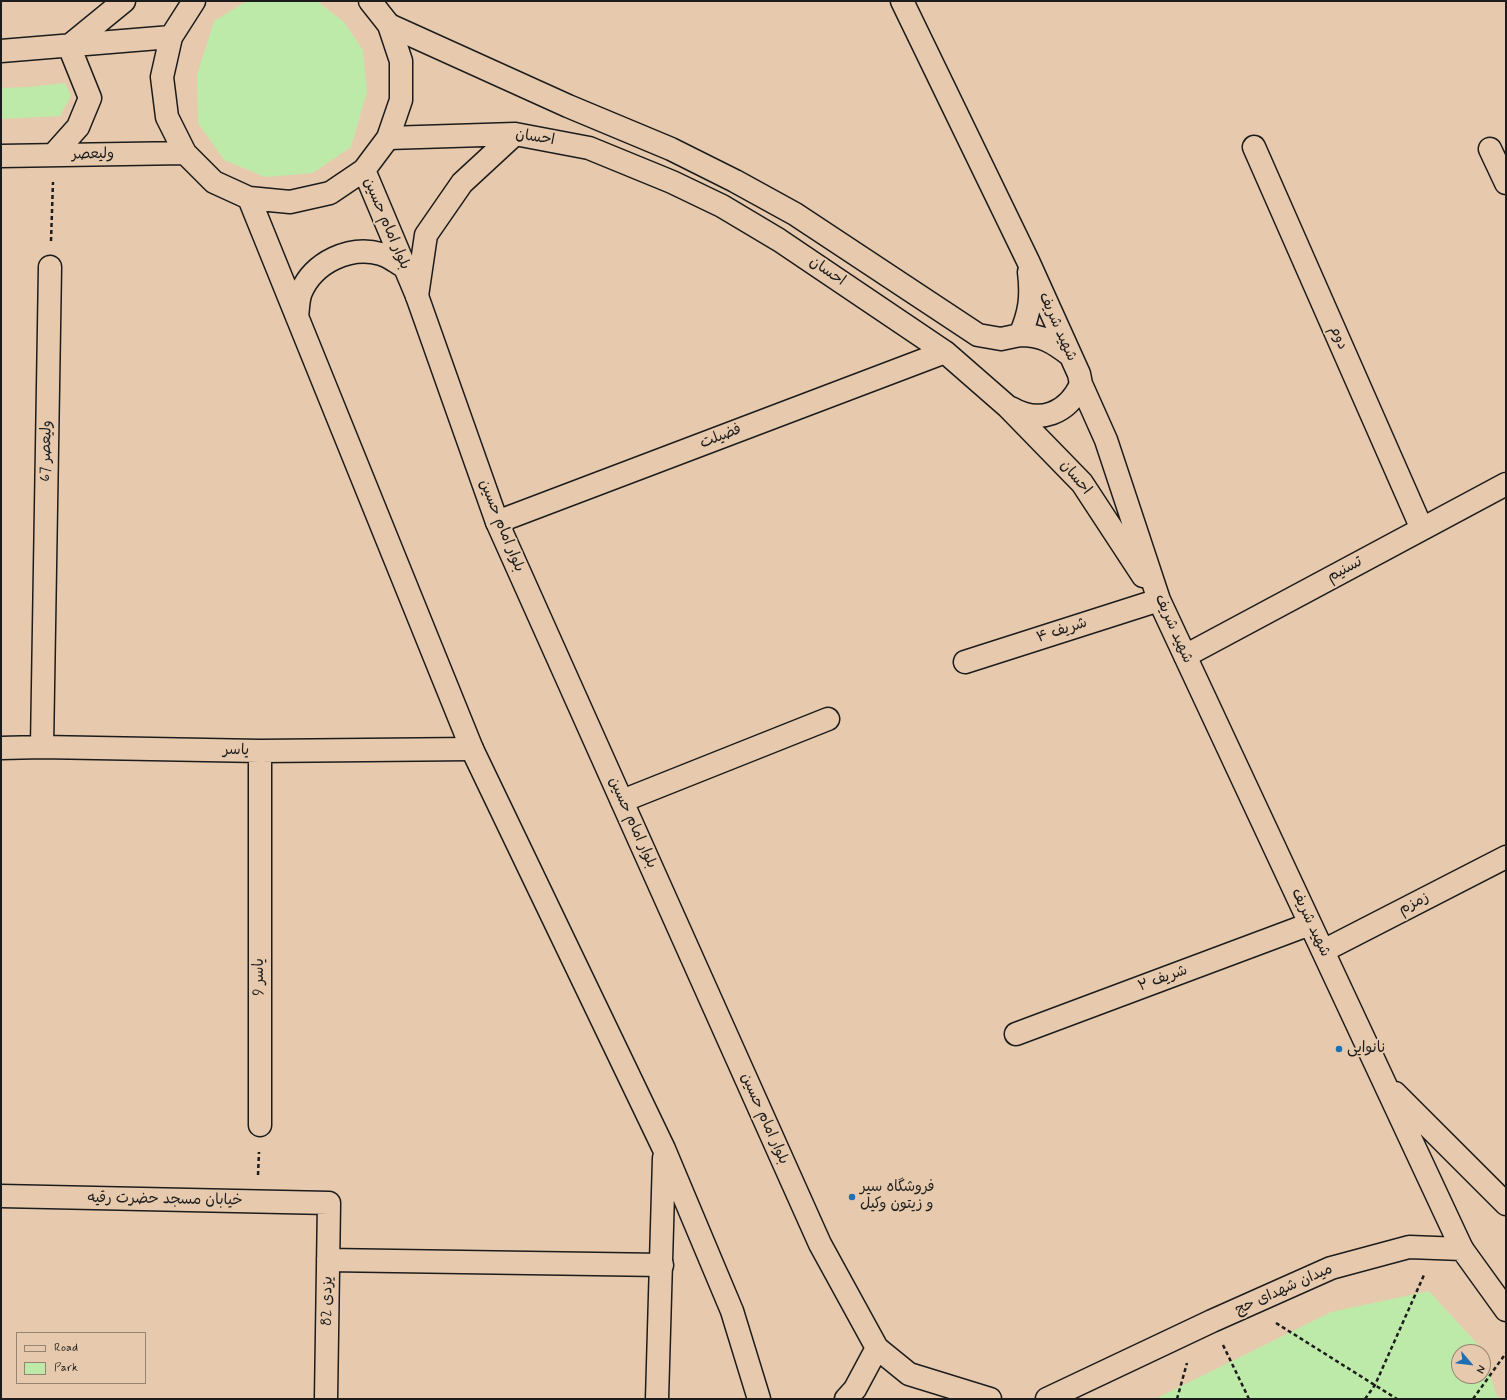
<!DOCTYPE html>
<meta charset="utf-8">
<style>
body{margin:0}
#map{position:relative;width:1507px;height:1400px;overflow:hidden;background:#e7caad;font-family:Mynerve,sans-serif}
canvas{display:block}
.frame{position:absolute;inset:0;border:2px solid #1c1c1c;pointer-events:none}
.legend{position:absolute;left:16px;top:1332px;width:130px;height:52px;box-sizing:border-box;background:#e7caad;border:1px solid #968473;margin:0;padding:5px 7px;list-style:none;font-size:12px;color:#1c1c1c}
.legend li{display:flex;align-items:center;gap:8px;height:20px}
.legend b{width:20px;border:1px solid #968473}
.north{position:absolute;left:1451px;top:1344px;width:40px;height:40px;box-sizing:border-box;background:#e7caad;border:1px solid #968473;border-radius:50%;rotate:118deg;font-size:11px;font-weight:700;line-height:16px;text-align:center;color:#1c1c1c}
.north::after{content:'';display:block;margin:auto;width:14px;height:18px;background:#1f6fb2;clip-path:polygon(50% 0,100% 100%,50% 72%,0 100%)}
</style>
<div id="map">
<canvas width="1507" height="1400"></canvas>
<div class="frame"></div>
<ul class="legend">
<li><b style="height:5px;background:#e7caad"></b>Road</li>
<li><b style="height:11px;background:#bdeaa8"></b>Park</li>
</ul>
<div class="north">N</div>
</div>
<script>
const ctx = document.querySelector('canvas').getContext('2d');
ctx.lineJoin = 'round';
function fill(path, color) { ctx.fillStyle = color; ctx.fill(path, 'evenodd'); }
function stroke(path, color, width, dash) { ctx.strokeStyle = color; ctx.lineWidth = width; ctx.lineCap = dash ? 'butt' : 'round'; ctx.setLineDash(dash || []); ctx.stroke(path); }
function label(font, color, halo, rows, align = 'center') {
  ctx.font = font + ' Mynerve,"Playpen Sans Arabic",sans-serif'; ctx.lineWidth = 4; ctx.setLineDash([]); ctx.textBaseline = 'middle'; ctx.strokeStyle = halo; ctx.fillStyle = color; for (const [text, x, y, turn = 0] of rows) {
    ctx.save(); ctx.translate(x, y); ctx.rotate((+turn || 0) * Math.PI / 180); ctx.textAlign = isNaN(turn) ? turn : align; if (halo) ctx.strokeText(text, 0, 0); ctx.fillText(text, 0, 0); ctx.restore();
  }
}
fill(new Path2D(`
 M 247,1 L 317,1 L 344,22 L 363,50 L 367,92 L 351,147 L 313,173 L 265,177 L 224,160 L 198,123 L 197,75 L 214,21 Z
 M 65,83 L 71,96 L 60,116 L 1,119 L 1,88 L 28,87 Z
 M 1429,1291 L 1481,1348 L 1482,1352 L 1459,1352 L 1459,1376 L 1483,1376 L 1483,1354 L 1498,1399 L 1155,1399 L 1331,1312 Z`), '#bdeaa8');
const minor = new Path2D(`
 M 902,1 L 1028,261 L 1079,374 L 1081,384 L 1106,440 L 1159,600 L 1462,1249
 M 389,25 L 568,106 L 671,149 L 735,181 L 795,214 L 978,335 L 1001,339 L 1020,335 C 1030,313 1032,296 1029,272
 M 388,138 L 515,134 L 589,148 L 672,182 L 722,206 L 779,240 L 945,352 L 1008,407 L 1082,483 L 1143,576
 M 1254,147 L 1422,529
 M 1490,149 L 1506,183
 M 417,296 L 426,235 L 462,183 L 515,134
 M 1020,335 C 1042,335 1053,342 1070,355
 M 1011,408 C 1040,425 1068,413 1081,384
 M 497,522 L 945,352
 M 1185,656 L 1506,484
 M 965,662 L 1159,600
 M 42,747 L 50,267
 M 1,748 L 42,747 L 260,751 L 472,749
 M 260,751 L 260,1125
 M 622,801 L 828,719
 M 1323,951 L 1506,857
 M 1016,1034 L 1310,924
 M 1395,1093 L 1506,1204
 M 1,1196 L 329,1203 L 326,1399
 M 328,1260 L 662,1265`);
const major = new Path2D(`
 M 194,1 L 171,37 L 162,77 L 167,117 L 185,153 L 214,182 L 249,198 L 290,202 L 330,193 L 364,170 L 388,138 L 401,100 L 401,61 L 389,25 L 370,1
 M 1,51 L 171,37
 M 53,155 L 78,127 L 90,98 L 69,46 L 124,1
 M 1,156 L 185,153
 M 364,170 L 417,296 L 497,522 L 820,1244 L 877,1348 L 909,1374 L 990,1399
 M 249,198 L 472,749 L 664,1149 L 732,1311 L 759,1399
 M 297,317 C 298,309 298,299 301,292 C 314,262 350,245 381,254 C 389,256 396,262 403,266
 M 657,1399 L 664,1158
 M 846,1399 L 855,1389 L 877,1348
 M 1047,1399 L 1212,1321 L 1331,1268 L 1409,1247 L 1462,1249 L 1506,1310`);
stroke(minor, '#1c1c1c', 25);
stroke(major, '#1c1c1c', 25);
stroke(new Path2D(`
 M 51,241 L 53,182
 M 258,1175 L 259,1152
 M 1276,1323 L 1397,1399
 M 1223,1345 L 1249,1399
 M 1177,1399 L 1187,1363
 M 1365,1399 L 1375,1385 L 1424,1275
 M 1473,1399 L 1506,1353`), '#1c1c1c', 2.5, [4, 3]);
stroke(minor, '#e7caad', 22);
stroke(major, '#e7caad', 22);
for (const [x, y, r, color] of [
 [1339,1049,4,"#1f6fb2"],
 [852,1197,4,"#1f6fb2"]
]) { const dot = new Path2D(); dot.arc(x, y, r, 0, 2 * Math.PI); ctx.fillStyle = color; ctx.fill(dot); stroke(dot, '#e7caad', 1.5); }
label('15px', '#1c1c1c', '#e7caad', [
 ["احسان",535,138,9],
 ["ولیعصر",93,155,-1],
 ["بلوار امام حسین",386,224,67],
 ["احسان",827,272,34],
 ["شهید شریف",1057,327,66],
 ["دوم",1338,338,66],
 ["فضیلت",721,437,-21],
 ["ولیعصر 67",47,451,-89],
 ["احسان",1075,478,50],
 ["بلوار امام حسین",501,526,68],
 ["تسنیم",1345,570,-28],
 ["شهید شریف",1173,629,66],
 ["شریف ۴",1062,631,-18],
 ["یاسر",236,751,1],
 ["بلوار امام حسین",632,823,66],
 ["زمزم",1414,904,-27],
 ["شهید شریف",1310,923,65],
 ["یاسر 9",260,977,-90],
 ["شریف ۲",1163,979,-20],
 ["بلوار امام حسین",764,1119,66],
 ["خیابان مسجد حضرت رقیه",165,1200,1],
 ["میدان شهدای حج",1284,1290,-24],
 ["یزدی 82",328,1301,-89]
]);
label('15px', '#1c1c1c', '#e7caad', [
 ["نانوایی",1347,1049],
 ["فروشگاه سیر",860,1188],
 ["و زیتون وکیل",860,1205]
], 'left');
</script>
